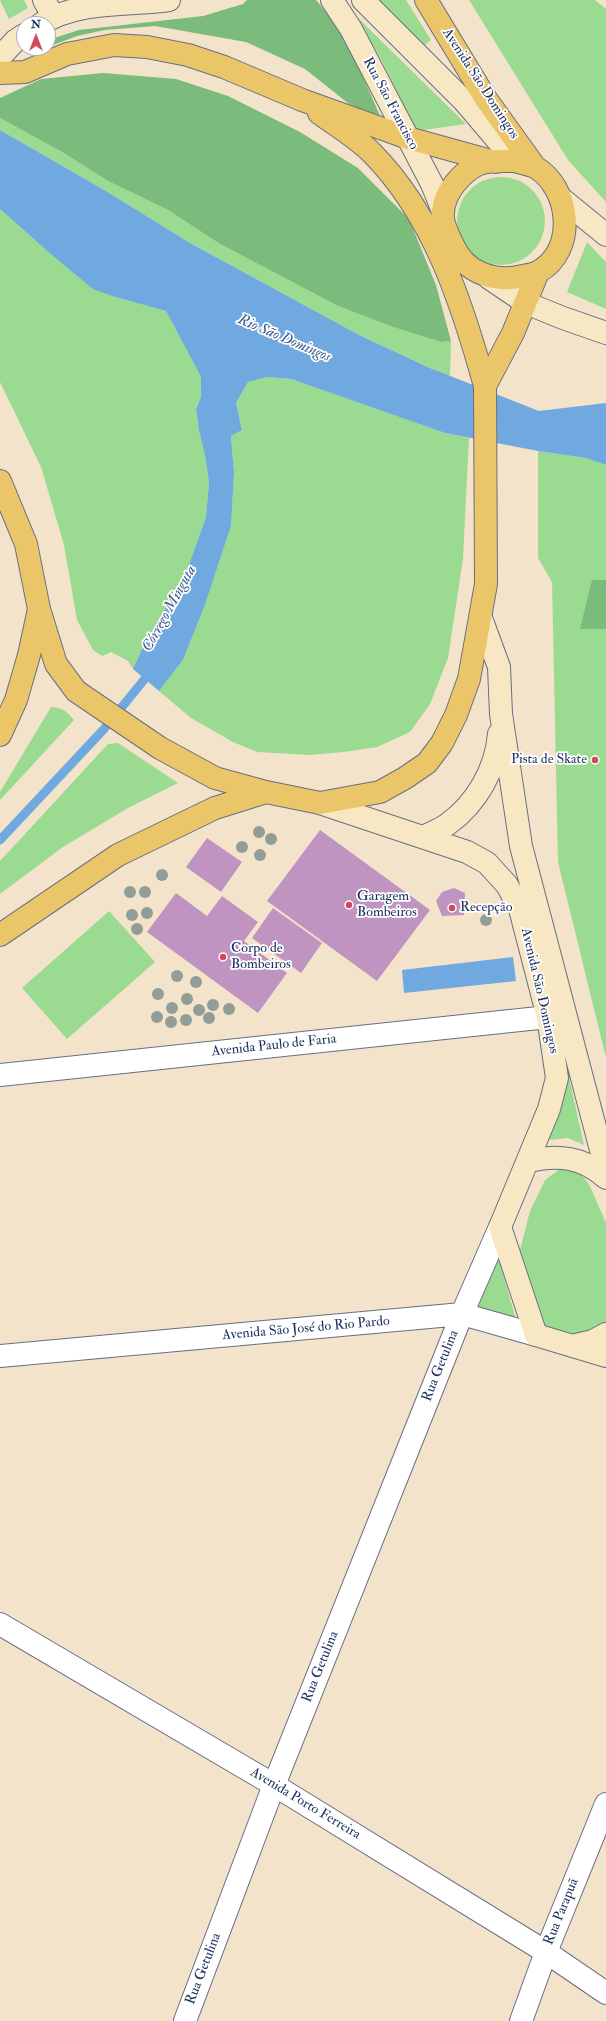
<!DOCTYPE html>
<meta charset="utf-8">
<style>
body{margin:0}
#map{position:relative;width:606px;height:2021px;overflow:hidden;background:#f4e3cb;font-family:"IM FELL Double Pica",serif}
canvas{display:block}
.north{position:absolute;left:16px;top:16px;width:40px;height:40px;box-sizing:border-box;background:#fff;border:1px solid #a4acbf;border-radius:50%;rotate:0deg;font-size:11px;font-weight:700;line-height:16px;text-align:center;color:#1b2f5e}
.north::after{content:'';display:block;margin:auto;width:14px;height:18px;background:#d1495b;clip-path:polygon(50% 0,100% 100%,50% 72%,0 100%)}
</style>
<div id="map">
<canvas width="606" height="2021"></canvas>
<div class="north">N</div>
</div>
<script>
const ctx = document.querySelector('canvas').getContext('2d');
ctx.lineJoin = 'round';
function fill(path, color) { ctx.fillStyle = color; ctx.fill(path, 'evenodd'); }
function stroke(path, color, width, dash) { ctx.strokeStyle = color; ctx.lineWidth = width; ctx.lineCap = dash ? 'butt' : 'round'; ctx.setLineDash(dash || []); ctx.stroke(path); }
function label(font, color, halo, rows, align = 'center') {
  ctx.font = font + ' "IM FELL Double Pica",serif'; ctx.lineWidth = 3.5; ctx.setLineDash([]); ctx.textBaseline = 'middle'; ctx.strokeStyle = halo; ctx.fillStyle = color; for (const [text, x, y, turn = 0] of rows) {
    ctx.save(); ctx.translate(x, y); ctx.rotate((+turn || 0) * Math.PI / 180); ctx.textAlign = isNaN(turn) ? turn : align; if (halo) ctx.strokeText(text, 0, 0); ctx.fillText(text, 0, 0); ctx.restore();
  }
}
fill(new Path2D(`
 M 0,0 L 24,0 L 28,8 L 9,19 Z
 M 378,0 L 406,0 L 431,40 L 425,45 Z
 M 469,0 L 595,0 L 606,9 L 606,202 L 568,160 Z
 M 357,17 L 466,124 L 417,131 L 382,61 Z
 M 0,118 L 62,152 L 108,181 L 168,210 L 220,244 L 338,306 L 393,327 L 441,342 L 451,341 L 450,377 L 361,336 L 190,243 L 106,191 L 0,130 Z
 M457 221a44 44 0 1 1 88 0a44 44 0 1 1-88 0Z
 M 0,209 L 46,250 L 115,297 L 166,311 L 201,377 L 201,397 L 196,409 L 199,431 L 205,455 L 209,483 L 206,517 L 182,584 L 149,634 L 133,669 L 128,661 L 111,652 L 102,656 L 93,650 L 77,620 L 64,545 L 41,467 L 0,382 Z
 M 587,242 L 606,262 L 606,309 L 567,292 Z
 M 267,377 L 291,379 L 445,433 L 469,438 L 463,559 L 448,658 L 430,704 L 410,732 L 377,747 L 344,752 L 310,755 L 257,752 L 233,742 L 191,718 L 159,691 L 183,660 L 205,605 L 231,526 L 234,473 L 231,436 L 242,430 L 236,403 L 248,382 Z
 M 538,451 L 586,458 L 606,465 L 606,1058 L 558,862 L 552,582 L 538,558 Z
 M 51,707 C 62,707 67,712 74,720 L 0,800 L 0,792 Z
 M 118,743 L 178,783 L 128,808 L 63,847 L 0,894 L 0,861 L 108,744 Z
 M 109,911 L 155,962 L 67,1039 L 22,988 Z
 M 566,1064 L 584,1145 L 568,1138 L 549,1140 Z
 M 560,1169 L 580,1173 L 589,1184 L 606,1223 L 606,1326 L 576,1335 L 556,1336 L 542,1325 L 520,1250 L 530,1211 L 545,1180 Z
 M 499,1260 L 517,1323 L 471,1311 Z`), '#9adb91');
fill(new Path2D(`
 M 247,0 L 316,0 C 346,34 363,76 381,118 L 349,104 L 305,69 L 246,42 L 155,26 L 105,30 L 77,36 L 48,47 L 48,40 L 79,30 L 203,16 L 243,4 Z
 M 103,73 L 176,79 L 228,96 L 300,132 L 358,168 L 409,219 L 436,285 L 451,341 L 441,342 L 393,327 L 338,306 L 220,244 L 168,210 L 108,181 L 62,152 L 0,118 L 0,98 L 41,79 Z
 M 592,580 L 606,580 L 606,629 L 580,629 Z`), '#7bbb7b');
fill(new Path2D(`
 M 0,130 L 106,191 L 190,243 L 361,336 L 430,368 L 539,411 L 606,403 L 606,465 L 586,458 L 538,451 L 445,433 L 291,379 L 267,377 L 248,382 L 236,403 L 242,430 L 231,436 L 234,473 L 231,526 L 205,605 L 183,660 L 159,691 L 133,669 L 149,634 L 182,584 L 206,517 L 209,483 L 205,455 L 199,431 L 196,409 L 201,397 L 201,377 L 166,311 L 115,297 L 93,289 L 46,250 L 0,209 Z
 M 513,957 L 516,981 L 404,993 L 402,970 Z`), '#6fa9df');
stroke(new Path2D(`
 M 0,840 L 104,729 L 152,670`), '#6fa9df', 9);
fill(new Path2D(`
 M 320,830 L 430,910 L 377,981 L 267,901 Z
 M 207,838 L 242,862 L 221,892 L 186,867 Z
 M 454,888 L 465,893 L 464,915 L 442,916 L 436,901 L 442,892 Z
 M 176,893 L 207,916 L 222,896 L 258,922 L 244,941 L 287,973 L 258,1013 L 147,932 Z
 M 273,908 L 322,943 L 301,973 L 252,938 Z`), '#c094c1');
const street = new Path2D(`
 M 0,1075 L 548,1017
 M 0,1356 L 462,1314 L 536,1335
 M 0,1624 L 274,1785 L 546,1952 L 606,1993
 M 185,2021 L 274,1785 L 462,1314 L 500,1227
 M 521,2021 L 546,1952 L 606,1804`);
const secondary = new Path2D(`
 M 44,0 L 53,16
 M 332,0 L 351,29 L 432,184 L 443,211
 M 363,0 L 464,101 L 515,161
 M 41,24 C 78,0 127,6 169,0
 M 0,57 L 15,41 L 24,35
 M 562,199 L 606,235
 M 489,278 L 526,303 L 563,318 L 606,333
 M 481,618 L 499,667 L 501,714 L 521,846 L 606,1169
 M 320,803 L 467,852 L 487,863 L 507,885 L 520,909 L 548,1017 L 557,1078 L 549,1109 L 500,1227 L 536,1335 L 606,1356
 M 423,837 C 432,833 441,829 448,824 C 477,803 496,769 499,734
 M 529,1161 C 558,1154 583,1157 606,1178
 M 572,1346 L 593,1341 L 606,1334`);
const primary = new Path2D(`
 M 426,0 L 486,99 L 535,167
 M 0,73 L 25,72 L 67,54 L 114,45 L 147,47 L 188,55 L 224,67 L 302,100 L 408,138 L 495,162
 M 319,113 C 337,126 357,138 372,153 C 434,216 462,303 485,386
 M 515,161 C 521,163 529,164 535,167 C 571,188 577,251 538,272 C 534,274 528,275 523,276 C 495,283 465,273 453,245 C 448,235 441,222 443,211 C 445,191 462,172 479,164 C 489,160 504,161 515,161 Z
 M 0,481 L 26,544 L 39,609 L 29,655 L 16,700 L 0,735
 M 39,609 L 56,664 L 76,691 L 160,748 L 215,778 L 266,792 L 320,803 L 380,792 L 405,778 L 427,763 L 442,743 L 456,715 L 469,679 L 486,584 L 485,386 L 513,333 L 538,272
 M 0,935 L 118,855 L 215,808 L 266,792`);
stroke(street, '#676e84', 24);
stroke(secondary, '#676e84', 24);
stroke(primary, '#676e84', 24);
stroke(street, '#fff', 22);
stroke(secondary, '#f7e8c3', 22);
stroke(primary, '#ebc669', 22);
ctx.fillStyle = '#929d97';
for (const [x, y] of [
 [259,832],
 [271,839],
 [242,847],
 [260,855],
 [162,875],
 [130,892],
 [145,892],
 [147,913],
 [132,915],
 [486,920],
 [137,929],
 [177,976],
 [196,982],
 [158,994],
 [187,999],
 [213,1005],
 [172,1008],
 [229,1009],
 [199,1010],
 [157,1017],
 [209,1018],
 [186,1020],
 [171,1022]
]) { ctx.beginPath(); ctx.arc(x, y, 6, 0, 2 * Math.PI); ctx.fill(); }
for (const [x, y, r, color] of [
 [595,760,4,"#d1495b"],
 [349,905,4,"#d1495b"],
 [452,908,4,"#d1495b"],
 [223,957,4,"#d1495b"]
]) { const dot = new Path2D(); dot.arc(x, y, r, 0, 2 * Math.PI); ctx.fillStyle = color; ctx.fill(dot); stroke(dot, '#fff', 1.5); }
label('14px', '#1b2f5e', '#fff', [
 ["Avenida São Domingos",480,84,57],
 ["Rua São Francisco",390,104,62],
 ["Avenida São Domingos",539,991,77],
 ["Avenida Paulo de Faria",274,1046,-6],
 ["Avenida São José do Rio Pardo",306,1329,-5],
 ["Rua Getulina",441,1366,-68],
 ["Rua Getulina",321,1667,-68],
 ["Avenida Porto Ferreira",305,1804,31],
 ["Rua Parapuã",562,1912,-68],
 ["Rua Getulina",204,1969,-69]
]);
label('14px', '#1b2f5e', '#fff', [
 ["Pista de Skate",587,760,"right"],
 ["Garagem",357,897],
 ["Bombeiros",357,913],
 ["Recepção",460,908],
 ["Corpo de",231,949],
 ["Bombeiros",231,965]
], 'left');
label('italic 15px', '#385a8b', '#fff', [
 ["Rio São Domingos",284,339,23],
 ["Córrego Minguta",170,609,-61]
]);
</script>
